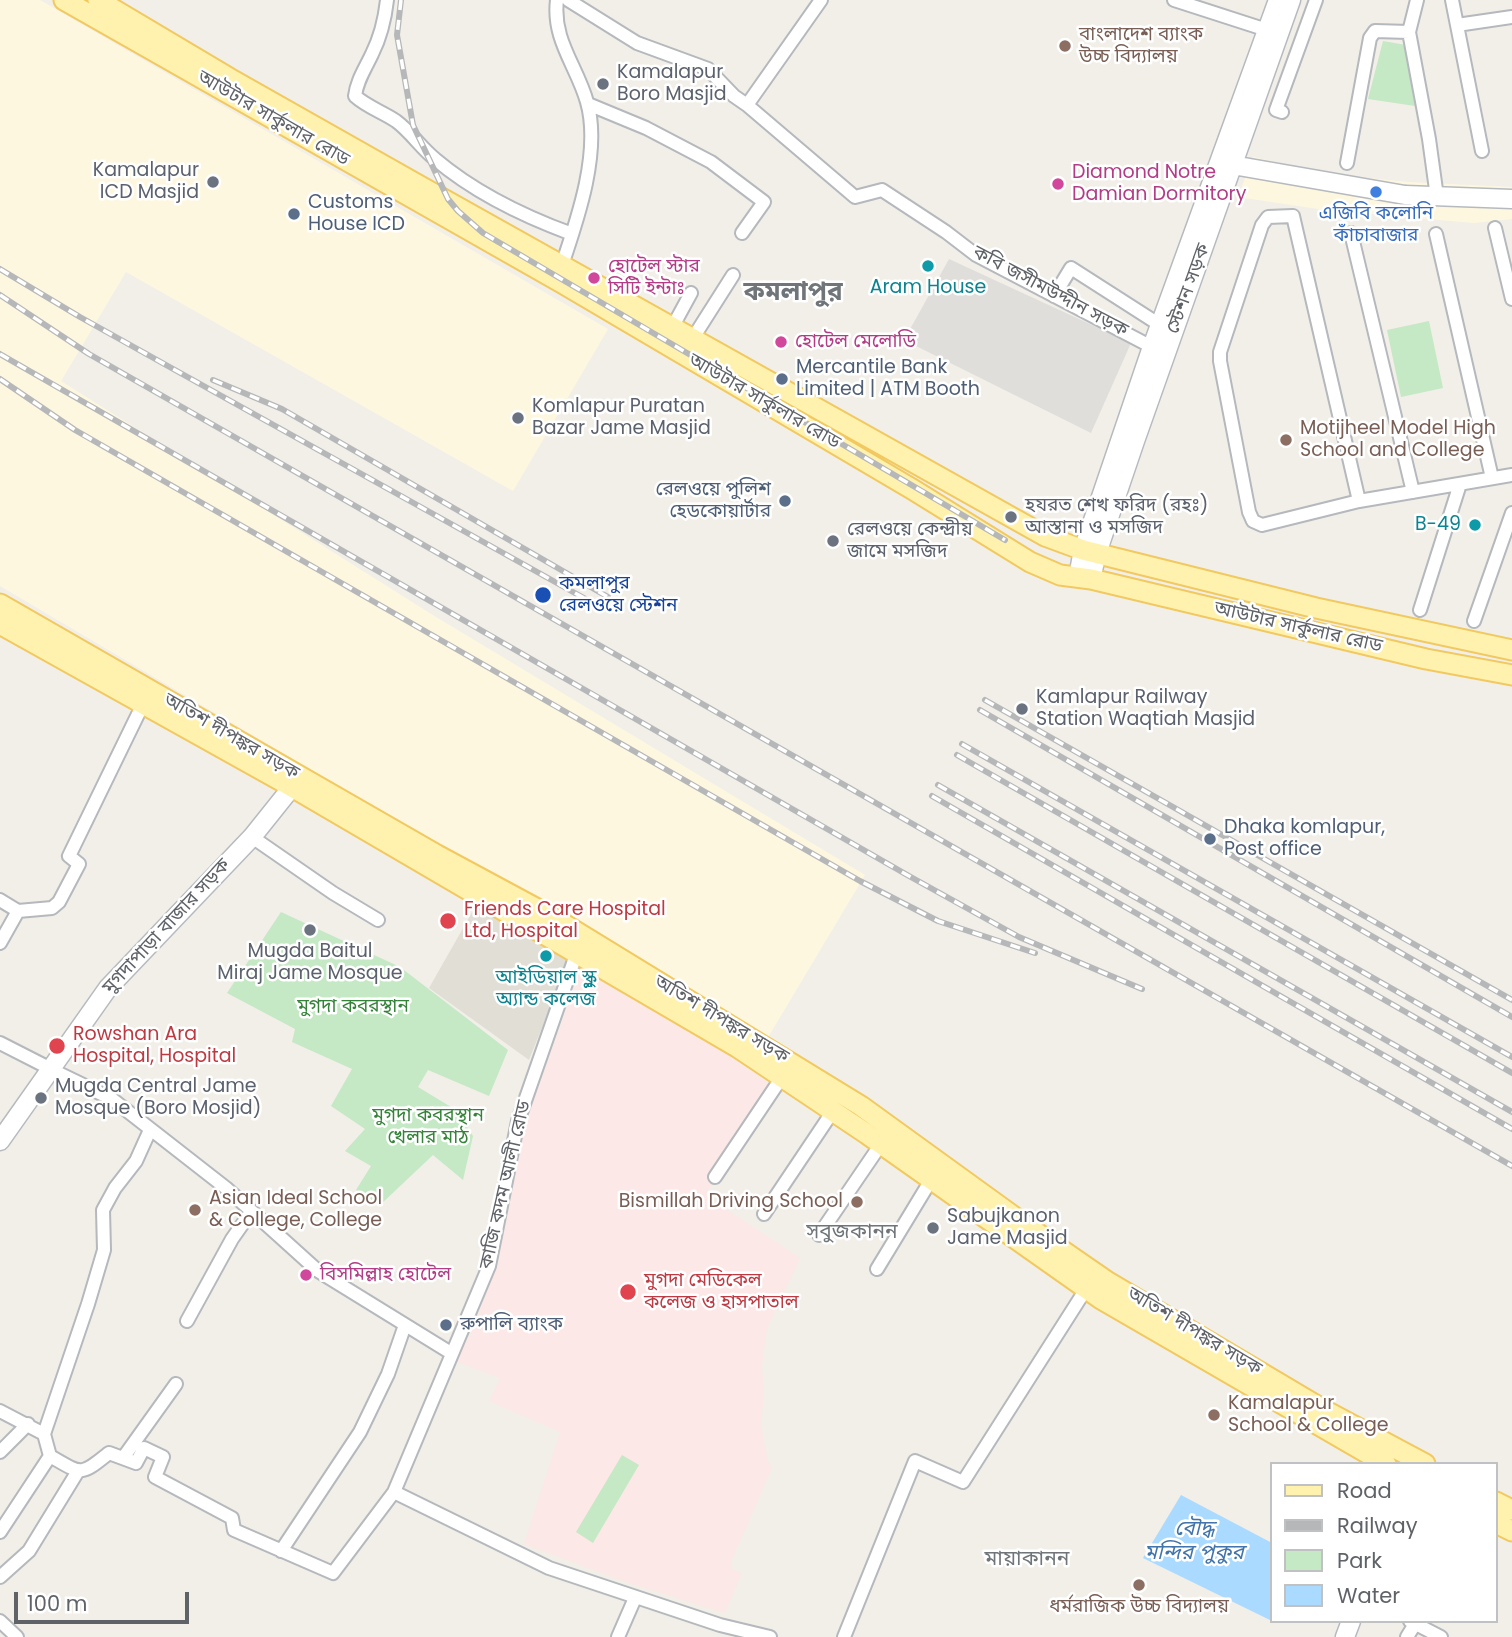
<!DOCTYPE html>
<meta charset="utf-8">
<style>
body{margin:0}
#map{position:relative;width:1512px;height:1637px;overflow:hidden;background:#f1efe8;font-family:Poppins,sans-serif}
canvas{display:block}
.legend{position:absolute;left:1270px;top:1462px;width:228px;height:161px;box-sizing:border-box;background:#fff;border:2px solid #bfc1c3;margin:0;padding:9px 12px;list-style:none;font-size:21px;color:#5f6368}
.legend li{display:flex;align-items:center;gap:14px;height:35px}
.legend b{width:35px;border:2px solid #bfc1c3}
.scale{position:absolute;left:14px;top:1592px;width:175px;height:32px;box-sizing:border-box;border:4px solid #5f6368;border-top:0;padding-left:9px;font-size:21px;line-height:24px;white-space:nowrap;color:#5f6368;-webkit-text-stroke:5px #fff;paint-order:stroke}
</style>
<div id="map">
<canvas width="1512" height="1637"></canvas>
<ul class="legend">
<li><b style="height:9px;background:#fff2af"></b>Road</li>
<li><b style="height:9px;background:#b6b7b8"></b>Railway</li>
<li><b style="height:19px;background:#c5e8c5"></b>Park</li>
<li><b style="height:19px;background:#aadaff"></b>Water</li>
</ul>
<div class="scale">100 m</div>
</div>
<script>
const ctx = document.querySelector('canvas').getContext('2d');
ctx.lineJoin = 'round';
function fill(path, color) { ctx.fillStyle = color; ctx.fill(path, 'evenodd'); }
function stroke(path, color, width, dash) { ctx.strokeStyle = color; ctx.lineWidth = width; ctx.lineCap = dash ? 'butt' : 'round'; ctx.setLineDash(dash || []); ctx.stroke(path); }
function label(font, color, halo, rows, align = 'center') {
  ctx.font = font + ' Poppins,"Noto Sans Bengali",sans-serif'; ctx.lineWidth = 5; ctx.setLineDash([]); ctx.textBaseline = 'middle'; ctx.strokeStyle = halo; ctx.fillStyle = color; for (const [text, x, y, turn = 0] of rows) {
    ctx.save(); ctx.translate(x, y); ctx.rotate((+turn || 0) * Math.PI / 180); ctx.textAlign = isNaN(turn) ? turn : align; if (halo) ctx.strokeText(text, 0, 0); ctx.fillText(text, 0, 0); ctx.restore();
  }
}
fill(new Path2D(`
 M 0,0 L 40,0 L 608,329 L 513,491 L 126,272 L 61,381 L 436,617 L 865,875 L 767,1039 L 0,586 Z
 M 1253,157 L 1328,174 L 1409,182 L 1512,187 L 1512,219 L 1474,223 L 1325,210 L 1238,197 Z`), '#fef7e0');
fill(new Path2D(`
 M 949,259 L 1131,343 L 1091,433 L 904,340 Z`), '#e0deda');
fill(new Path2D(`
 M 479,900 L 571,955 L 529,1060 L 429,988 Z`), '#e1ded6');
fill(new Path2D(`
 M 581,969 L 704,1037 L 778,1090 L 705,1195 L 800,1258 L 767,1329 L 762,1366 L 764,1396 L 761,1424 L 768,1461 L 772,1468 L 732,1560 L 731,1569 L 742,1573 L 725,1613 L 626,1582 L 524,1544 L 560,1432 L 489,1401 L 500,1378 L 455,1361 L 470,1335 L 498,1263 L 526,1121 Z`), '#fce8e6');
fill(new Path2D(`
 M 1383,41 L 1406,45 L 1415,106 L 1368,99 Z
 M 1429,321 L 1443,388 L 1401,397 L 1387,330 Z
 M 281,912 L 400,967 L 508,1050 L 489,1096 L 428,1070 L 418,1087 L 456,1110 L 473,1136 L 463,1180 L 433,1155 L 380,1205 L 356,1190 L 371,1166 L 345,1151 L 365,1129 L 331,1106 L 352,1069 L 292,1042 L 295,1029 L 227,993 Z
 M 622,1455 L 639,1465 L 593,1543 L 576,1532 Z`), '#c5e8c5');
fill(new Path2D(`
 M 1181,1495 L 1272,1543 L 1272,1621 L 1143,1558 Z`), '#aadaff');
const street = new Path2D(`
 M 387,0 C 385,18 380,38 372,54 C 365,69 357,80 355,96 C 367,107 383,112 396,121 C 411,132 421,148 435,159 C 475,193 523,216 572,234
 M 557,0 C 552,40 577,66 587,102 C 601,151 578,218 562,265
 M 568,0 L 637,43 L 708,69 L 734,96 L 747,105 L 821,0
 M 1174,0 L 1267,30
 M 1417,0 L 1409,32 L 1429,139 L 1437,197
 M 1452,0 L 1482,151
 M 1457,25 L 1512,17
 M 588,104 L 646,128 L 711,162 L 764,202 L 742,233
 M 747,105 L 855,197 L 882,190 L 946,232 L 976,255 L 1152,347
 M 1282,112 L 1276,110 L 1316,0
 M 1347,163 L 1370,38 L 1375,31 L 1409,32
 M 1495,228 L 1512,299
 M 1351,233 L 1413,492
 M 1436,234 L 1492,478
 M 1054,296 L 1071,268 L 1160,325
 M 673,326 L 691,293
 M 693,338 L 733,275
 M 1359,501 L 1293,216 L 1268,217 L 1262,225 L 1220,352 L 1220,361 L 1249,512 L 1253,521 L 1262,525 L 1359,501 L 1512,475
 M 1420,610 L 1460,484
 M 1474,621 L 1512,513
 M 252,837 L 333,893 L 378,920
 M 0,900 L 18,911
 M 18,911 L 52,908 L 59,902 L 79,864 L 69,856 L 143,704
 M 0,943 L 18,911
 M 0,1043 L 51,1069
 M 52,1070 L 112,1099 L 226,1188 L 318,1271 L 451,1353
 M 150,1130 L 136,1161 L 115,1188 L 103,1210 L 104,1250 L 88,1304 L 44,1434 L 50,1456 C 83,1475 80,1476 109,1453 L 136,1463 L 144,1448 L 163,1457 L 155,1477 L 232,1518 L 234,1530 L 333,1573 L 394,1492 L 489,1266 L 518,1121 L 577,952
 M 715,1177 L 782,1077
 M 764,1214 L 833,1111
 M 819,1235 L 881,1144
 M 877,1269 L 931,1180
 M 187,1321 L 232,1239 L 251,1212
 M 0,1411 L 44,1434
 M 0,1452 L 28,1424
 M 123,1458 L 176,1384
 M 394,1492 L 549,1568 L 720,1625 L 770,1637
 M 0,1532 L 50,1456
 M 281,1551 L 360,1432 L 388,1374 L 405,1325
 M 0,1577 L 29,1551 L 78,1471
 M 0,1621 L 17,1637
 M 1410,1621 L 1441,1637
 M 618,1637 L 635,1598
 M 844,1637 L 915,1461 L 963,1482 L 1086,1289
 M 1407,1637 L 1415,1624`);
const secondary = new Path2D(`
 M 1221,163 L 1405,195 L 1512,199
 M 1078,577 L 1083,550 L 1152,347 L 1278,0
 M 1091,579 L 1097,553 L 1135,441 L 1291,0
 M 0,1141 L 108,988 L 252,837 L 292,787
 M 1345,1637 L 1351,1621`);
const primary = new Path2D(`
 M 64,0 L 562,283 L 912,489 L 1030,562 L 1060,575 L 1091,579 L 1426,659 L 1512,675
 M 98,0 L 229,78 L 420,186 L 1045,536 L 1083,550 L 1316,608 L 1512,650
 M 0,604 L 437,855 L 554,918 L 861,1106 L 1024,1224 L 1108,1282 L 1322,1409 L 1425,1464
 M 0,624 L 292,787 L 737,1047 L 867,1134 L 1101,1299 L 1386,1464
 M 1496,1502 L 1512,1510
 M 1496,1523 L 1512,1531`);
stroke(street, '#b5b8bc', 16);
stroke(secondary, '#b6babf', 21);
stroke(primary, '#f2c960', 23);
stroke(street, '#fff', 12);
stroke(secondary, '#fff', 18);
stroke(primary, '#fff2af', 19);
const rail = new Path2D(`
 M 401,0 L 397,35 L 413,125 L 448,199 L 458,211 L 483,233 L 1005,540
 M 0,269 L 80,317 L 600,607
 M 0,295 L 89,354 L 1512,1166
 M 0,354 L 909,876 L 1019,937 L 1142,989
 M 0,379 L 75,430 L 860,881 L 938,921 L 1035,953
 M 213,380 L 282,409 L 608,597
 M 985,700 L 1512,1000
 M 980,710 L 1512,1017
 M 962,744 L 1512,1057
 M 957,755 L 1512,1073
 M 938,785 L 1512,1112
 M 932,796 L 1512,1129`);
stroke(rail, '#b6b7b8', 6);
stroke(rail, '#fff', 3.5, [10]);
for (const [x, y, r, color] of [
 [1065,46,7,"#8d6e63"],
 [603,84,7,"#6b7280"],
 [213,182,7,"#6b7280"],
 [1058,184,7,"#d1479c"],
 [1376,192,7,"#3f7fe0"],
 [294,214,7,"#5c6f8a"],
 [928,266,7,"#0f9aa8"],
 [594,278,7,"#d1479c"],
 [781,342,7,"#d1479c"],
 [782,379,7,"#5c6f8a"],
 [518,418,7,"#6b7280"],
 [1286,440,7,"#8d6e63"],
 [785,501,7,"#5c6f8a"],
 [1011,517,7,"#6b7280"],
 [1475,525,7,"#0f9aa8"],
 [833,541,7,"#6b7280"],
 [543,595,9,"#1a4fb4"],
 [1022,709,7,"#6b7280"],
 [1210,839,7,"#5c6f8a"],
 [448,921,9,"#e0444e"],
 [310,930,7,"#6b7280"],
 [546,956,7,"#0f9aa8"],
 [57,1046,9,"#e0444e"],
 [41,1098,7,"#6b7280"],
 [857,1202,7,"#8d6e63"],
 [195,1210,7,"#8d6e63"],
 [933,1228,7,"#6b7280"],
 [306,1275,7,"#d1479c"],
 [628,1292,9,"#e0444e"],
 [446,1325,7,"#5c6f8a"],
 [1214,1415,7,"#8d6e63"],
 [1139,1585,7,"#8d6e63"]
]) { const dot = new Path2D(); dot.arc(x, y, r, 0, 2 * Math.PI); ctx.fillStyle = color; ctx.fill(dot); stroke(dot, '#fff', 2.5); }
label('19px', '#785e54', '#fff', [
 ["বাংলাদেশ ব্যাংক",1079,35],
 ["উচ্চ বিদ্যালয়",1079,57],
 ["Motijheel Model High",1300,429],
 ["School and College",1300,451],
 ["Asian Ideal School",209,1199],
 ["& College, College",209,1221],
 ["Bismillah Driving School",843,1202,"right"],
 ["Kamalapur",1228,1404],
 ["School & College",1228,1426],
 ["ধর্মরাজিক উচ্চ বিদ্যালয়",1139,1607,"center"]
], 'left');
label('19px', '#5b616d', '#fff', [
 ["Kamalapur",617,73],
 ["Boro Masjid",617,95],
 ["Kamalapur",199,171,"right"],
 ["ICD Masjid",199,193,"right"],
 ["Komlapur Puratan",532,407],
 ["Bazar Jame Masjid",532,429],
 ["হযরত শেখ ফরিদ (রহঃ)",1025,506],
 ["আস্তানা ও মসজিদ",1025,528],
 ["রেলওয়ে কেন্দ্রীয়",847,530],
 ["জামে মসজিদ",847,552],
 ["Kamlapur Railway",1036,698],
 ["Station Waqtiah Masjid",1036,720],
 ["Mugda Baitul",310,952,"center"],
 ["Miraj Jame Mosque",310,974,"center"],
 ["Mugda Central Jame",55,1087],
 ["Mosque (Boro Mosjid)",55,1109],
 ["Sabujkanon",947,1217],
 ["Jame Masjid",947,1239]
], 'left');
label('19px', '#5f6368', '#fff', [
 ["আউটার সার্কুলার রোড",273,119,30],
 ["স্টেশন সড়ক",1189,289,-70],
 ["কবি জসীমউদ্দীন সড়ক",1050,292,28],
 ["আউটার সার্কুলার রোড",764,402,30],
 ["আউটার সার্কুলার রোড",1298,628,13],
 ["অতিশ দীপঙ্কর সড়ক",231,737,30],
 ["মুগদাপাড়া বাজার সড়ক",167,927,-47],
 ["অতিশ দীপঙ্কর সড়ক",721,1020,31],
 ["কাজি কদম আলী রোড",506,1185,-77],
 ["অতিশ দীপঙ্কর সড়ক",1194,1332,31]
]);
label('19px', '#b23c85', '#fff', [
 ["Diamond Notre",1072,173],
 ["Damian Dormitory",1072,195],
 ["হোটেল স্টার",608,267],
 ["সিটি ইন্টাঃ",608,289],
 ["হোটেল মেলোডি",795,342],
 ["বিসমিল্লাহ হোটেল",320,1275]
], 'left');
label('19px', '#4e5e75', '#fff', [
 ["Customs",308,203],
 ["House ICD",308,225],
 ["Mercantile Bank",796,368],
 ["Limited | ATM Booth",796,390],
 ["রেলওয়ে পুলিশ",771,490,"right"],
 ["হেডকোয়ার্টার",771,512,"right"],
 ["Dhaka komlapur,",1224,828],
 ["Post office",1224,850],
 ["রুপালি ব্যাংক",460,1325]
], 'left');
label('19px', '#366cbe', '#fff', [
 ["এজিবি কলোনি",1376,214],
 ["কাঁচাবাজার",1376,236]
]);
label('19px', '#0d838f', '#fff', [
 ["Aram House",928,288],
 ["B-49",1461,525,"right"],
 ["আইডিয়াল স্কুল",546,978],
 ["অ্যান্ড কলেজ",546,1000]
]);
label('19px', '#164399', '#fff', [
 ["কমলাপুর",559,584],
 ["রেলওয়ে স্টেশন",559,606]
], 'left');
label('19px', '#be3a42', '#fff', [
 ["Friends Care Hospital",464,910],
 ["Ltd, Hospital",464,932],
 ["Rowshan Ara",73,1035],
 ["Hospital, Hospital",73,1057],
 ["মুগদা মেডিকেল",644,1281],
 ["কলেজ ও হাসপাতাল",644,1303]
], 'left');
label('19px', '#348238', '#fff', [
 ["মুগদা কবরস্থান",353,1007],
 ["মুগদা কবরস্থান",428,1116],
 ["খেলার মাঠ",428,1138]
]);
label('21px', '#70757a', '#fff', [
 ["সবুজকানন",852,1233],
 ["মায়াকানন",1027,1560]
]);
label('italic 21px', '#4174aa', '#fff', [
 ["বৌদ্ধ",1194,1530],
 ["মন্দির পুকুর",1194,1554]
]);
label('bold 26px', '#70757a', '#fff', [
 ["কমলাপুর",793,293]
]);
</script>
